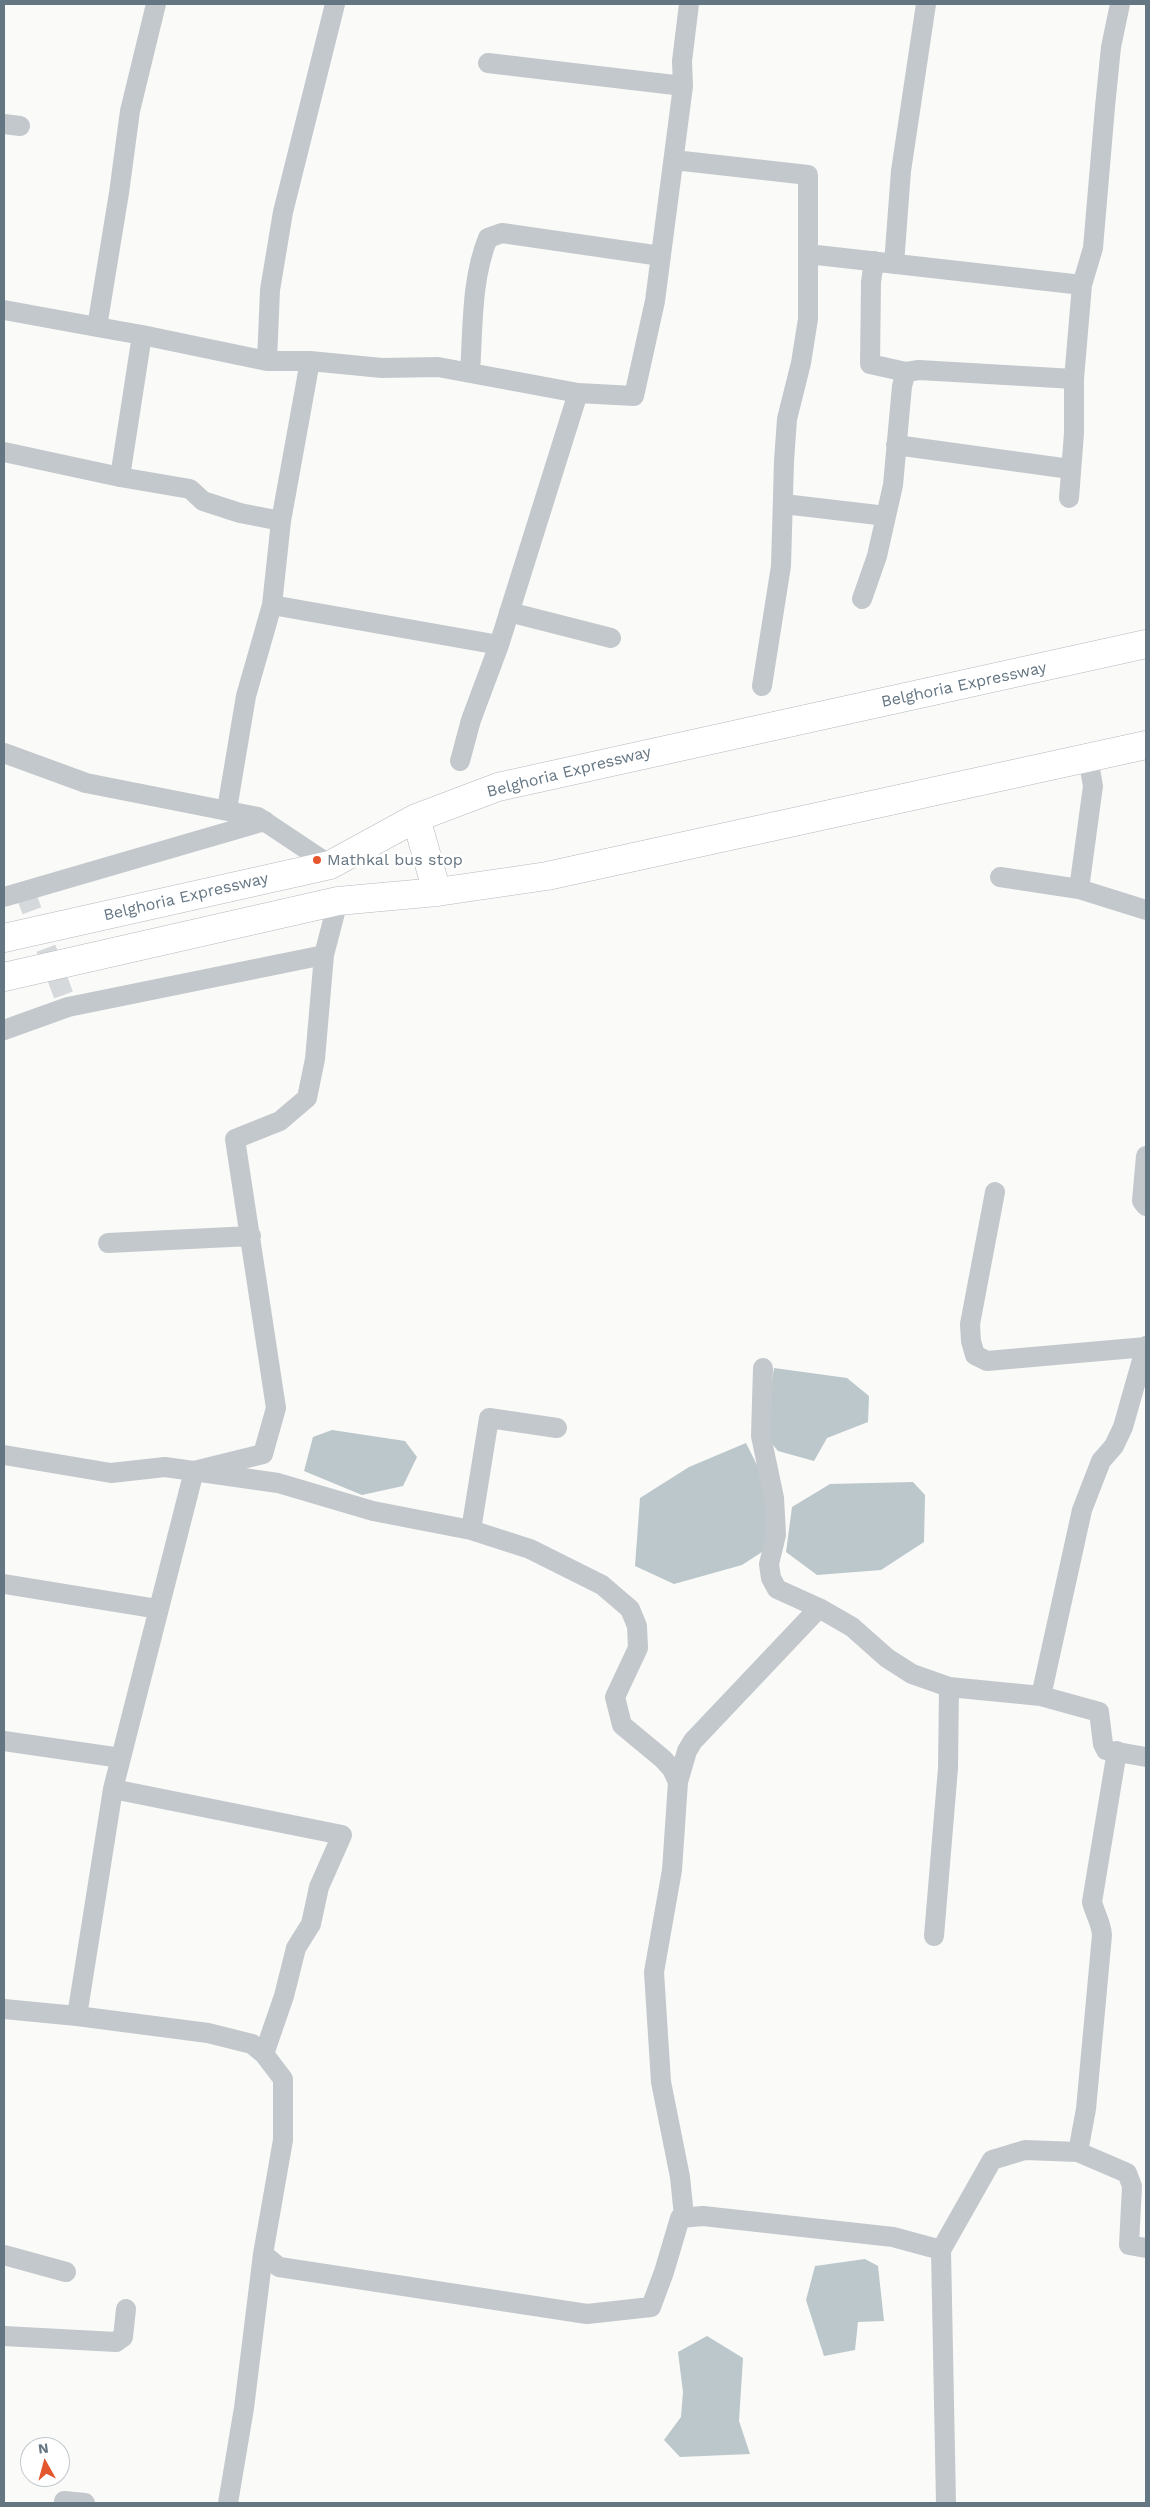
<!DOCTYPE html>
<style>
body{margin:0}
#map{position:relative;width:1150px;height:2507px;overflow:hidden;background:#fafaf8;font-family:"Work Sans",sans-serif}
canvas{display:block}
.frame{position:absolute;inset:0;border:5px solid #657683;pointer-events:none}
.north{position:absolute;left:20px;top:2437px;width:50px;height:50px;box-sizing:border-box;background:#fff;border:1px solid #c1c8cd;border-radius:50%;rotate:353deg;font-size:14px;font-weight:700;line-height:20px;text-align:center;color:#657683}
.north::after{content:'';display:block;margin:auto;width:18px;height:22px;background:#e4572e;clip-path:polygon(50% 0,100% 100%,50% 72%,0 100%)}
</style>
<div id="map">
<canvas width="1150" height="2507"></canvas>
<div class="frame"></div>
<div class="north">N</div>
</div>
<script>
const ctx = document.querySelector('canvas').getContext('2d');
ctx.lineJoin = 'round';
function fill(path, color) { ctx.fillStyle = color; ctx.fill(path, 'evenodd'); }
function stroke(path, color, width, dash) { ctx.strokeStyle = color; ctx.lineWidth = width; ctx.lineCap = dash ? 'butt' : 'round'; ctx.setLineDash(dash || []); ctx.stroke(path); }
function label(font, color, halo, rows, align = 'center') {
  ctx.font = font + ' "Work Sans",sans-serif'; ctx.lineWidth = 5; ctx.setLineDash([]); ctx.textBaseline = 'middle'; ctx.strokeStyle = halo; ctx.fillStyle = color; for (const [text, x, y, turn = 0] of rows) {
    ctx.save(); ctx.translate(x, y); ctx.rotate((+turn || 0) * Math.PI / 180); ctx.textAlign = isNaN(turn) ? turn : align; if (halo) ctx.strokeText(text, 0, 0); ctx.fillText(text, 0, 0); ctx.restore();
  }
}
fill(new Path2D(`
 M 774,1368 L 847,1378 L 869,1396 L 868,1422 L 827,1438 L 814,1461 L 778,1451 L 764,1434 Z
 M 332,1430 L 405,1441 L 417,1457 L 403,1486 L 362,1495 L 304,1471 L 313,1437 Z
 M 746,1443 L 769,1489 L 765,1550 L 742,1565 L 674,1584 L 635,1566 L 640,1498 L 689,1467 Z
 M 913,1482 L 925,1495 L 924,1542 L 881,1570 L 817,1575 L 786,1552 L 792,1507 L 830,1484 Z
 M 865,2259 L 878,2266 L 884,2321 L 858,2322 L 855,2350 L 824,2356 L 806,2300 L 815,2266 Z
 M 707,2336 L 743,2358 L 739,2421 L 750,2454 L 680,2457 L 664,2440 L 681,2417 L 683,2392 L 678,2352 Z`), '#bbc7cb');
stroke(new Path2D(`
 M 25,892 L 68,1007`), '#d5d9db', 20, [20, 10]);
const highway = new Path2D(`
 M 416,818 L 437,892
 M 4,938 L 330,865 L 416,818 L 498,787 L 1146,644
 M 4,977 L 338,901 L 437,892 L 547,876 L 1146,745`);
stroke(highway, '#b4b9bd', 29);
stroke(new Path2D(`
 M 488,63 L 683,86
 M 4,124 L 20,126
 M 674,160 L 808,175 L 808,319 L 801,363 L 787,419 L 784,461 L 781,566 L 762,686
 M 808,254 L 1082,285
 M 874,261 L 871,282 L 870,364 L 906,372
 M 894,264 L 901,171 L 926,4
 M 4,310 L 97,327
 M 142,335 L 267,361
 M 310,361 L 267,361 L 270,290 L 283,212 L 335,4
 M 470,373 C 473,329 471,279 488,238 L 502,233 L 661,256
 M 896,445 L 1070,469
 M 4,452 L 120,477 L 190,489 L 203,501 L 240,513 L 281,521
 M 120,477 L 142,335 L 97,327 L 119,193 L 130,111 L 156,4
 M 1069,498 L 1074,433 L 1074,379 L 1082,285 L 1093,248 L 1105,107 L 1111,47 L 1120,4
 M 784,504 L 886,516
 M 862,599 L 877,556 L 893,485 L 902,386 L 906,372 L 919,370 L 1074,379
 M 272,605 L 499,645
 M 509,612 L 611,638
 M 4,753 L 86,783 L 258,817 L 330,865
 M 1088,758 L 1093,786 L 1079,889 L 1146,910
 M 460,761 L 471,720 L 499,645 L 578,393 L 634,396 L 655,301 L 683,86 L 682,61 L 689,4
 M 227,809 L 246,696 L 272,605 L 281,521 L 310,361 L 382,368 L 438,367 L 578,393
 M 1000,877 L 1079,889
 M 4,897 L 265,821
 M 338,901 L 324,955 L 315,1059 L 307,1098 L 280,1121 L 235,1139 L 276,1408 L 263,1454 L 194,1471 L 113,1789 L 77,2016 L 208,2033 L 252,2044 L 264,2054 L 283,2079 L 283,2140 L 263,2254 L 279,2267 L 587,2314 L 651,2307 L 664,2272 L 680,2218 L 703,2216 L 893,2237 L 941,2250 L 946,2503
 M 4,1030 L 68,1007 L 324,955
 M 1146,1156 L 1142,1201 L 1146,1206
 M 995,1192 L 970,1324 L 971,1341 L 975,1355 L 987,1361 L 1146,1347
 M 108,1243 L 251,1236
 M 763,1368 L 761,1436 L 774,1498 L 775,1516 L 776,1535 L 769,1564 L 771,1578 L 777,1589 L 819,1608 L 852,1627 L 887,1658 L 912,1674 L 949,1687 L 948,1768 L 934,1936
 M 4,1455 L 111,1473 L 165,1467 L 278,1483 L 373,1511 L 471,1530 L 489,1418 L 557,1428
 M 471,1530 L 530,1549 L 602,1585 L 630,1609 L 637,1626 L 638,1648 L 615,1697 L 622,1725 L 663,1759 L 672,1769 L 678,1782 L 672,1870 L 654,1972 L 661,2082 L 680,2177 L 684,2216
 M 4,1584 L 158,1609
 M 949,1687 L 1041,1696 L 1099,1712 L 1103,1744 L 1106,1750 L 1146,1757
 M 1041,1696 L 1082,1510 L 1101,1461 L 1114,1446 L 1123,1427 L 1146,1346
 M 4,1741 L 121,1758
 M 678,1782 L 687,1751 L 693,1741 L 819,1608
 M 113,1789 L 342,1835 L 319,1887 L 311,1924 L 296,1948 L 284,1996 L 264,2054
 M 4,2009 L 77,2016
 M 1078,2152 L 1086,2109 L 1102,1935 C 1101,1922 1095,1914 1092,1902 L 1117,1751
 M 941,2250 L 992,2160 L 1025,2150 L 1078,2152 L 1127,2173 L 1132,2186 L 1129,2245 L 1146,2248
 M 4,2255 L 66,2272
 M 4,2336 L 116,2342 L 123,2337 L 126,2309
 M 64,2501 L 85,2503
 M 228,2503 L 244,2408 L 263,2254`), '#c3c8cc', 20);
stroke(highway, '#fff', 28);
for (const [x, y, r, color] of [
 [317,860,5,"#e4572e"]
]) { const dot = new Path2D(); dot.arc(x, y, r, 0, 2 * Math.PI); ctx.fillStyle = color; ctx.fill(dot); stroke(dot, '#fff', 2); }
label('16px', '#657683', '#fff', [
 ["Belghoria Expressway",964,685,-12],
 ["Belghoria Expressway",569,772,-14],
 ["Belghoria Expressway",186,897,-13]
]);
label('16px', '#657683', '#fff', [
 ["Mathkal bus stop",327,860]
], 'left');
</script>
